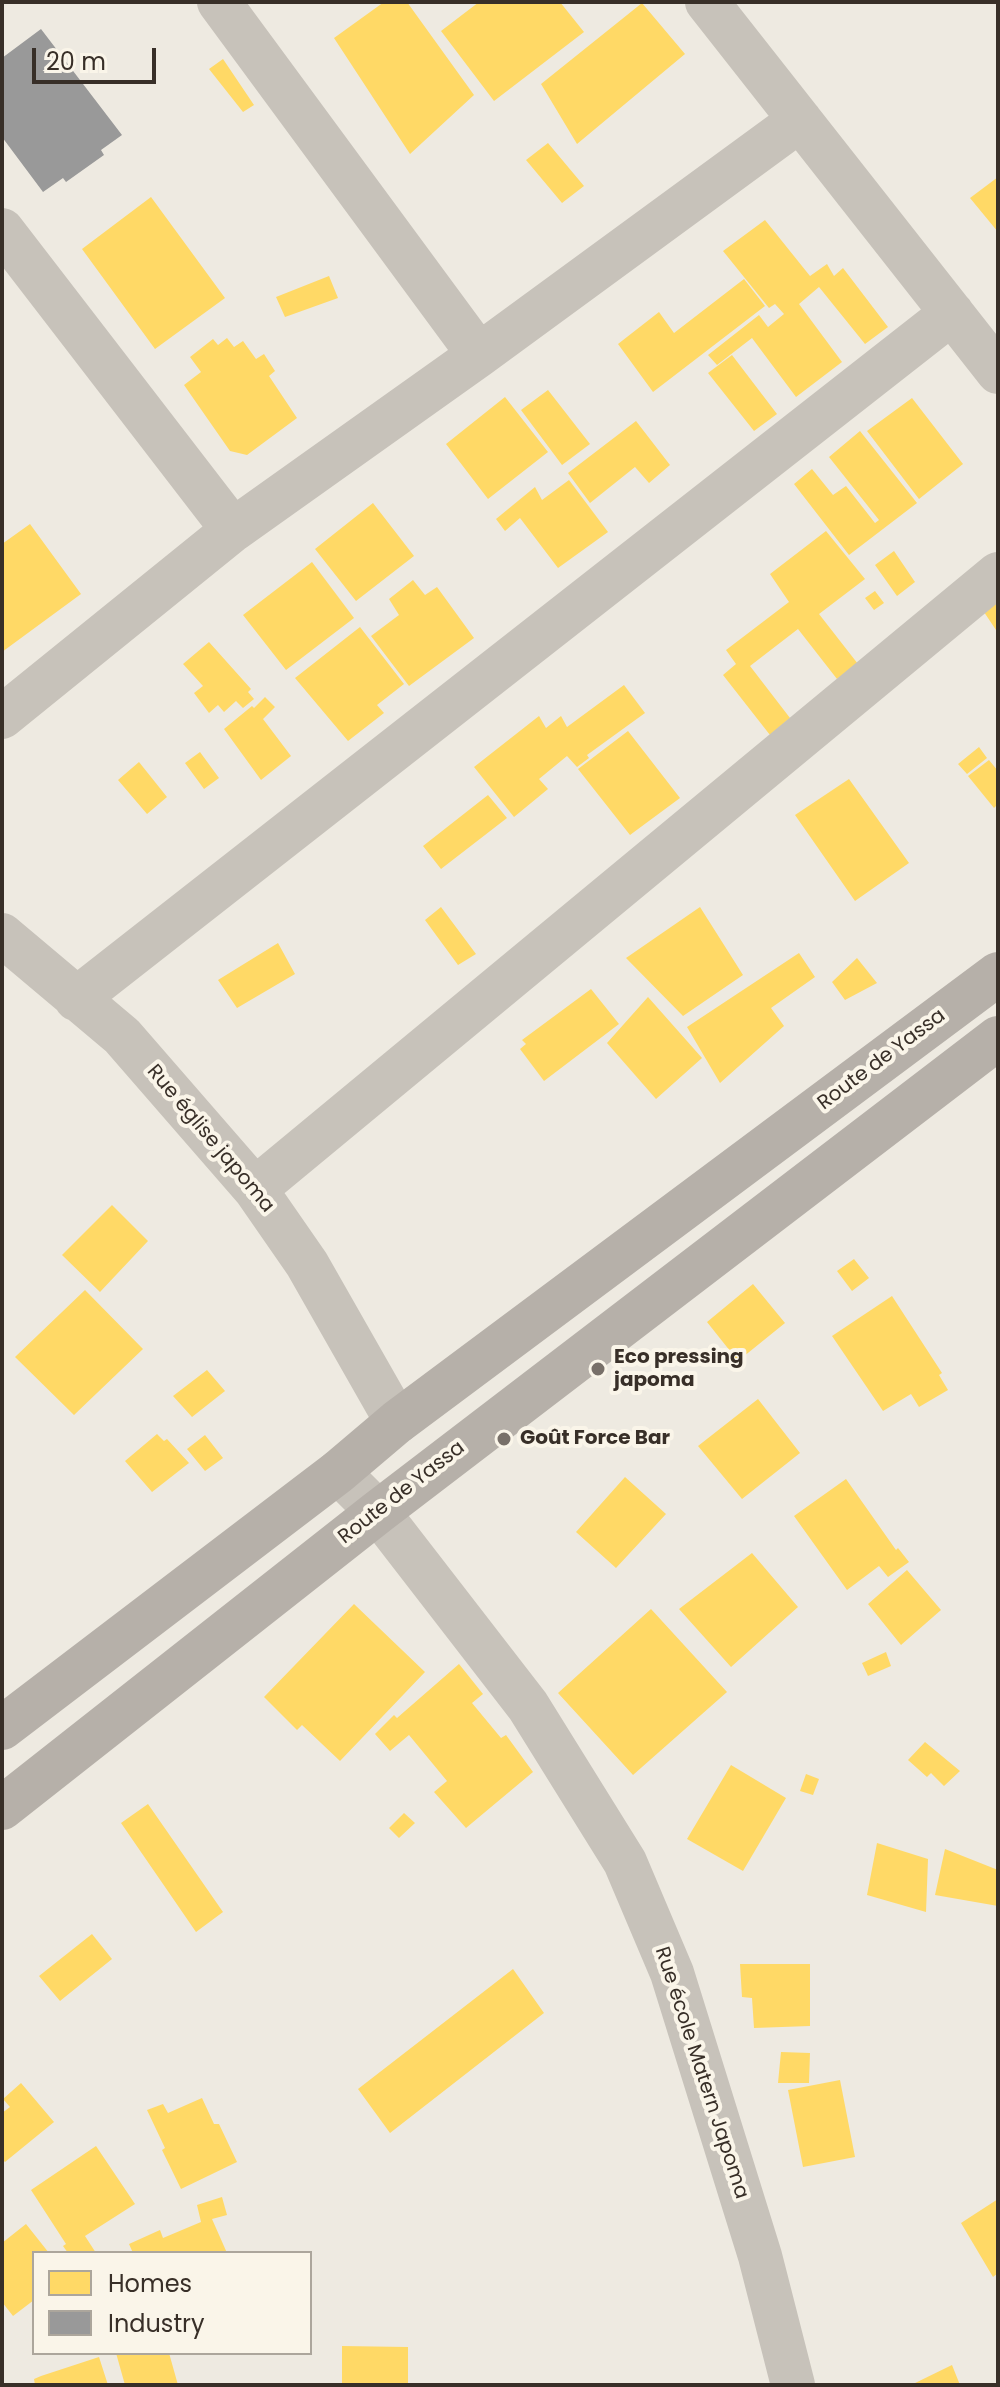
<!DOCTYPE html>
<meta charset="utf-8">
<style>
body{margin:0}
#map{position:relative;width:1000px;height:2387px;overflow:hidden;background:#eeeae1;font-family:Poppins,sans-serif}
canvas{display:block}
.frame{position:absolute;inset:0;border:4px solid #382f28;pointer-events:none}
.legend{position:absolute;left:32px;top:2251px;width:280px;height:104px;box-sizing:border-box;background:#faf5e9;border:2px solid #aca69c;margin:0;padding:10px 14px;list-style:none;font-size:24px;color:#382f28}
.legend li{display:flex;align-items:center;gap:16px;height:40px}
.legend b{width:40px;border:2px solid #aca69c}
.scale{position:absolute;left:32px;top:48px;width:124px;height:36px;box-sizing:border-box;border:4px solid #382f28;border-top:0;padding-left:10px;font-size:24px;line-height:28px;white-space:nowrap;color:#382f28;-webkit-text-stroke:6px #faf5e9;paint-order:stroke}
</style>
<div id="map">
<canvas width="1000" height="2387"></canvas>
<div class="frame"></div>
<ul class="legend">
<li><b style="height:22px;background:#ffd966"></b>Homes</li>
<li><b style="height:22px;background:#999"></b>Industry</li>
</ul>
<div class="scale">20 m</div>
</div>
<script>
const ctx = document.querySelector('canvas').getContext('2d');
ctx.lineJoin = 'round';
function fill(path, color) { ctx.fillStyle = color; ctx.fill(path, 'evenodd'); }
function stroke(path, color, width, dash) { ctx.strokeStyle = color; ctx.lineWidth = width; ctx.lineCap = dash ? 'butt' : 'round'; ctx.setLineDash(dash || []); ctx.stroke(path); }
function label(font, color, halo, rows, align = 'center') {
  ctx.font = font + ' Poppins,sans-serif'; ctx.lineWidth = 8; ctx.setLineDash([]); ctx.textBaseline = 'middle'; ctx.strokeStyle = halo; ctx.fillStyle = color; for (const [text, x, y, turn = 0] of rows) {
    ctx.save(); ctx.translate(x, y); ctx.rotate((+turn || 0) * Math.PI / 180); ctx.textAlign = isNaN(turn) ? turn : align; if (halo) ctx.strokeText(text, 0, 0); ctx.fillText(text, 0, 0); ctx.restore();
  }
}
fill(new Path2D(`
 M 384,2 L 407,2 L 474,95 L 410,154 L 334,38 Z
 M 479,2 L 560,2 L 584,32 L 494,101 L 441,31 Z
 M 642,3 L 685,54 L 577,144 L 541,84 Z
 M 223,59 L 254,105 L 243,112 L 209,69 Z
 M 548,143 L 584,186 L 562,203 L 526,160 Z
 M 998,177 L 998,232 L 970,198 Z
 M 151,197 L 225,298 L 155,349 L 82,249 Z
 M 765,220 L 810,276 L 827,264 L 834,276 L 843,268 L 888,327 L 865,344 L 819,287 L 799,304 L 842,362 L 796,397 L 752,338 L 717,365 L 708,355 L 759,315 L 768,327 L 784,314 L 775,304 L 769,308 L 723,251 Z
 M 329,276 L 338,298 L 285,317 L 276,297 Z
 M 744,279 L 765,306 L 653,392 L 618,344 L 659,312 L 674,333 Z
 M 227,338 L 234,347 L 243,341 L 256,359 L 264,354 L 275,371 L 269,376 L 297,418 L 247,455 L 230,451 L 184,385 L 201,372 L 190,357 L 213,339 L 218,345 Z
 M 732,355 L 777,414 L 754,431 L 708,373 Z
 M 548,390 L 590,444 L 562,465 L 521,410 Z
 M 505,397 L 548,452 L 488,499 L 446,444 Z
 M 912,398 L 963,464 L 919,499 L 867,431 Z
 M 636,421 L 670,465 L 649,483 L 635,467 L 590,503 L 568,473 Z
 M 860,431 L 917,503 L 849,555 L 794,484 L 812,469 L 833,495 L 846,486 L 875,523 L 879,520 L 829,457 Z
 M 569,480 L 608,532 L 558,568 L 520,518 L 505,531 L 496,519 L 535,487 L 542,500 Z
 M 373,503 L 414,556 L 356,601 L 315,549 Z
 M 30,524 L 81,594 L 2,652 L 2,544 Z
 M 826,531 L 865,579 L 819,614 L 858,664 L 837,679 L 798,629 L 750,666 L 790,718 L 770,735 L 723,675 L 736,664 L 726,650 L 789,602 L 770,574 Z
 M 894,551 L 915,582 L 897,596 L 875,565 Z
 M 312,562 L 354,618 L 286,670 L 243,615 Z
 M 413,580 L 425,595 L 437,587 L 474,638 L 409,686 L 371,636 L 399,615 L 389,599 Z
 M 998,590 L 998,633 L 978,603 Z
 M 875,591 L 884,603 L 874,610 L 865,598 Z
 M 360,627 L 404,684 L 377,705 L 384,713 L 348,741 L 295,678 Z
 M 209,642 L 251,689 L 248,692 L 254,699 L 243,708 L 236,701 L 224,712 L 218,705 L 209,713 L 194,693 L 203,686 L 183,664 Z
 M 624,685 L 645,713 L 587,755 L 589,758 L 577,767 L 567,756 L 539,779 L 548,789 L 514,817 L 474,767 L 539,716 L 546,728 L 561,716 L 567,727 Z
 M 265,697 L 275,707 L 263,719 L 291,756 L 261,780 L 224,729 L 252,706 L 254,708 Z
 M 628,731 L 680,798 L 630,835 L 578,769 Z
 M 979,747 L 987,758 L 967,774 L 958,764 Z
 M 200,752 L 219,778 L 204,789 L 185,763 Z
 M 989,760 L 998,771 L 998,804 L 994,808 L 968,776 Z
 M 139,762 L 167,797 L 147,814 L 118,780 Z
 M 849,779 L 909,863 L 855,901 L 795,815 Z
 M 488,795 L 507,818 L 441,869 L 423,846 Z
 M 441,907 L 476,954 L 458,965 L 425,920 Z
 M 700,907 L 743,975 L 683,1016 L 626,958 Z
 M 278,943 L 295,974 L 237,1008 L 218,980 Z
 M 799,953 L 815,977 L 771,1008 L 784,1026 L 720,1083 L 687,1027 Z
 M 857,958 L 877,983 L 845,1000 L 832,982 Z
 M 591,989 L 619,1024 L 544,1081 L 520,1049 L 526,1044 L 522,1040 Z
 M 648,997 L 702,1058 L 656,1099 L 607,1043 Z
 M 112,1205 L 148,1241 L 100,1292 L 62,1255 Z
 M 854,1259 L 869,1278 L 852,1291 L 837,1271 Z
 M 753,1284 L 785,1323 L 738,1361 L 707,1322 Z
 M 85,1290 L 143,1349 L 74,1415 L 15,1357 Z
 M 892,1296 L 942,1373 L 939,1375 L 948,1390 L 919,1407 L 911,1394 L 883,1411 L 832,1336 Z
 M 207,1370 L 225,1391 L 192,1417 L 173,1396 Z
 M 758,1399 L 800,1453 L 742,1499 L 698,1446 Z
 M 157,1434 L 164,1441 L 167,1439 L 189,1463 L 152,1492 L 125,1461 Z
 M 205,1435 L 223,1458 L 205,1471 L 187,1449 Z
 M 625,1477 L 666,1514 L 616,1568 L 576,1532 Z
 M 846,1479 L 896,1550 L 898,1548 L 909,1562 L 888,1577 L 879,1566 L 847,1590 L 794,1516 Z
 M 752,1553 L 798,1607 L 731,1667 L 679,1609 Z
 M 907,1570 L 941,1610 L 901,1645 L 868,1604 Z
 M 354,1604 L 425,1672 L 340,1761 L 302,1725 L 297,1730 L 264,1697 Z
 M 651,1609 L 727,1692 L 633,1775 L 558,1693 Z
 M 886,1652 L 891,1666 L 868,1676 L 862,1663 Z
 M 459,1664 L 483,1694 L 472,1703 L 501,1738 L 506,1735 L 533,1772 L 466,1828 L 434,1792 L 447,1781 L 409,1735 L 390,1751 L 375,1734 L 394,1715 L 397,1718 Z
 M 925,1742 L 960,1771 L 944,1786 L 931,1773 L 927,1777 L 908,1760 Z
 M 731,1765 L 786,1798 L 743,1871 L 687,1839 Z
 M 806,1774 L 819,1779 L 813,1795 L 800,1791 Z
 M 148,1804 L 223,1912 L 196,1932 L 121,1823 Z
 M 404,1813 L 415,1823 L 399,1838 L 389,1828 Z
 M 877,1843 L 928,1859 L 926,1912 L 867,1895 Z
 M 945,1849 L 998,1870 L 998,1906 L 935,1895 Z
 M 92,1934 L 112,1959 L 60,2001 L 39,1976 Z
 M 740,1964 L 810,1964 L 810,2026 L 754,2028 L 752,1998 L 742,1997 Z
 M 513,1969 L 544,2013 L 390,2133 L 358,2089 Z
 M 781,2052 L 810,2053 L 809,2083 L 778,2083 Z
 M 840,2080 L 855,2157 L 803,2167 L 788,2090 Z
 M 21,2083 L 54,2122 L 5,2162 L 2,2159 L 2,2113 L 10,2107 L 3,2099 Z
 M 202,2098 L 214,2124 L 219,2124 L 237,2162 L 181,2189 L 162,2150 L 165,2148 L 147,2110 L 163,2104 L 168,2113 Z
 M 96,2146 L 135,2204 L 85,2236 L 96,2253 L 68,2253 L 63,2246 L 66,2244 L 31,2190 Z
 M 222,2197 L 227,2215 L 212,2219 L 227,2253 L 133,2253 L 129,2244 L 160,2230 L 163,2238 L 201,2222 L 197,2205 Z
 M 998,2199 L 998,2273 L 993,2277 L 961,2223 Z
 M 26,2224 L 49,2253 L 34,2253 L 34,2300 L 13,2316 L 2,2302 L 2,2243 Z
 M 342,2346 L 408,2347 L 408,2385 L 342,2385 Z
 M 116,2353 L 169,2353 L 178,2385 L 125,2385 Z
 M 99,2357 L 108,2385 L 35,2385 L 34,2379 L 41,2376 Z
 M 952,2365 L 960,2385 L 911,2385 Z`), '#ffd966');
fill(new Path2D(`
 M 41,29 L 122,135 L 101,150 L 104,155 L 66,182 L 63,178 L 43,192 L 2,137 L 2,58 Z`), '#999');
stroke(new Path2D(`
 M 219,2 L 479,355
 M 707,2 L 998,372
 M 2,230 L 233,530
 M 2,717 L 233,530 L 479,355 L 800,120
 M 2,935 L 122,1036 L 255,1189 L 307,1264 L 397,1422
 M 76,999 L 952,313
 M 255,1189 L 998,574
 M 338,1472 L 378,1512 L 528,1706 L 625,1862 L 672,1973 L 760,2256 L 793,2385`), '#c7c2ba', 44);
stroke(new Path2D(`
 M 2,1728 L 338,1472 L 397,1422 L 998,974
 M 2,1808 L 378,1512 L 998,1038`), '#b6b0a9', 44);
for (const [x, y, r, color] of [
 [598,1369,8,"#787069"],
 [504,1439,8,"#787069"]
]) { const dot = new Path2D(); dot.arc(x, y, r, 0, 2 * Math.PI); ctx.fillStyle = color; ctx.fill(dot); stroke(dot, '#faf5e9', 3); }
label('20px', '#382f28', '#faf5e9', [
 ["Route de Yassa",882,1060,-37],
 ["Rue église japoma",210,1139,50],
 ["Route de Yassa",402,1493,-38],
 ["Rue école Matern Japoma",701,2073,72]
]);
label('bold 20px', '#382f28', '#faf5e9', [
 ["Eco pressing",614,1358],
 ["japoma",614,1381],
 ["Goût Force Bar",520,1439]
], 'left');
</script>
